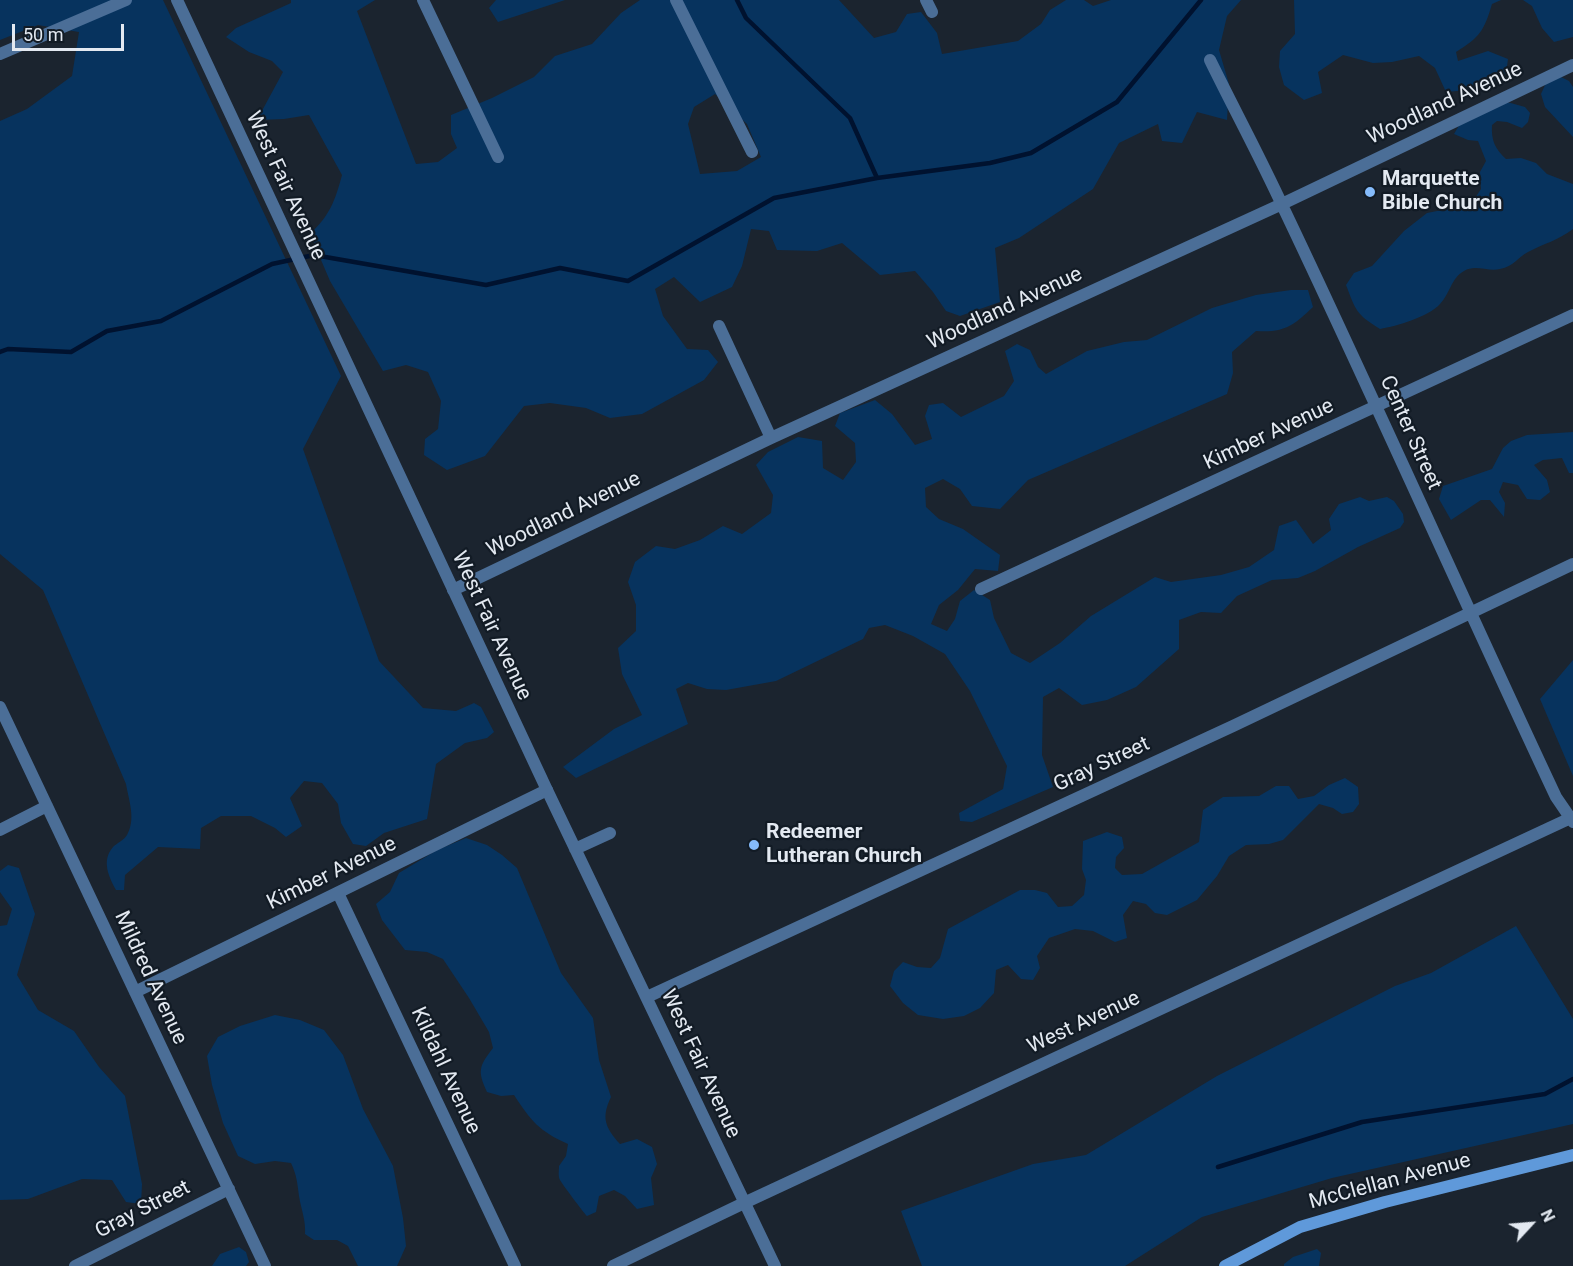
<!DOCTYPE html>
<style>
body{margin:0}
#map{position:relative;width:1573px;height:1266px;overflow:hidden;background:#1b242f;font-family:Roboto,sans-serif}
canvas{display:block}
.north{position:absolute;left:1501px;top:1194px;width:60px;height:60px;-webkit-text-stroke:4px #121b25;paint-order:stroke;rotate:64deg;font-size:16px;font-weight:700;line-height:24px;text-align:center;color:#e3e9f1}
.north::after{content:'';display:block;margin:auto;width:21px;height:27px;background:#e3e9f1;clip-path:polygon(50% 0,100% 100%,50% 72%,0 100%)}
.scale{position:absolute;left:12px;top:24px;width:112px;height:27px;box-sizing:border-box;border:3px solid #e3e9f1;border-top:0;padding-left:8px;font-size:18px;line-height:21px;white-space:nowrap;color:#e3e9f1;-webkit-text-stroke:4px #121b25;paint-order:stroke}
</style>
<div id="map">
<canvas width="1573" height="1266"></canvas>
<div class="north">N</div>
<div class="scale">50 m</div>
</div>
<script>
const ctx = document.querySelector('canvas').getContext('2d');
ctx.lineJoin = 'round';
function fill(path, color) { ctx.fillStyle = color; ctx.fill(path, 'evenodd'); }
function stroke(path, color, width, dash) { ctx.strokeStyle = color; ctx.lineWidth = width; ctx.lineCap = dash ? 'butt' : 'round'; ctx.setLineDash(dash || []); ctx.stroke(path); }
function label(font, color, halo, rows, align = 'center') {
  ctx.font = font + ' Roboto,sans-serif'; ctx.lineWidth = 4.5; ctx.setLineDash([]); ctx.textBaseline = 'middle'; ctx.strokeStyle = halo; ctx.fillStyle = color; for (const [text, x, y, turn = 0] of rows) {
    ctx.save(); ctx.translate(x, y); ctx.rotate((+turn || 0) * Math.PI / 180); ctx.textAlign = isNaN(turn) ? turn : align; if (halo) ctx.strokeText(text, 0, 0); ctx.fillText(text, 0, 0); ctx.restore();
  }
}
fill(new Path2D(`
 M 0,0 L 163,0 L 341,376 L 303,449 L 379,661 L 423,708 L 456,711 L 474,703 L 481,707 L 494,732 L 487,738 L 465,743 L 436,764 L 427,819 L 384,833 L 366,846 L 353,844 L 341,823 L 338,804 L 322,783 L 304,781 L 290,798 L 302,826 L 286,837 L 275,828 L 251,816 L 221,816 L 201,828 L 200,849 L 158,847 L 125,875 L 124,890 L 116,890 C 109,877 101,861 113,847 C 117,843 124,840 127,835 C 136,819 129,801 126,784 L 43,590 L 0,554 L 0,121 L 27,109 L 72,76 L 79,32 L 38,25 L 0,40 Z
 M 291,0 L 375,0 L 357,11 L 416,164 L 438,162 L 457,148 L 451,134 L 451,115 L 492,98 L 534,77 L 555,56 L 592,44 L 621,13 L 640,0 L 839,0 L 874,38 L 896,32 L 907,14 L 921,12 L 937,33 L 942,54 L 1018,41 L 1041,24 L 1050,10 L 1066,0 L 1084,0 L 1093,6 L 1111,0 L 1241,0 L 1227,16 L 1219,50 L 1229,84 L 1227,120 L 1197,112 L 1182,143 L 1162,141 L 1158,124 L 1119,143 L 1093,189 L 1019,238 L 995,248 L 1000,302 L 960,316 L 946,311 L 933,292 L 915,271 L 880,275 L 842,243 L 817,251 L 777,250 L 769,231 L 751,229 L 742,266 L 732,287 L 700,302 L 674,277 L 655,289 L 663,316 L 687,349 L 708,350 L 718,362 L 704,380 L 642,414 L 610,418 L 586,408 L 550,403 L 524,406 L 485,456 L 447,470 L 424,455 L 425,439 L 438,429 L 441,401 L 428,372 L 406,365 L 383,371 L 330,281 L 310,234 C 330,215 335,201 342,175 L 309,115 L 284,119 L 257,120 L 283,72 L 272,61 L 249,52 L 226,37 L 236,28 L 291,3 ZM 715,94 L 747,124 L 761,157 L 737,171 L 700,174 L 688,124 L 694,107 Z
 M 496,0 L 565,0 L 498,22 L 489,8 Z
 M 1294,0 L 1501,0 L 1492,4 C 1484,31 1480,37 1456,52 L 1458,61 L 1488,51 L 1508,59 L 1506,74 L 1479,89 L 1446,92 L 1435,68 L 1419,56 L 1392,62 L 1373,63 L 1343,55 L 1318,72 L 1322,93 L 1304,100 L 1284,85 L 1279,67 L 1280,51 L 1295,34 Z
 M 1523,0 L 1573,0 L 1573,37 L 1554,42 L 1542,28 L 1532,6 Z
 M 1561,77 L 1569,81 L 1573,87 L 1573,137 L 1545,107 L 1541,94 L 1546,83 Z
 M 1507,102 L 1525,107 L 1530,113 L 1528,122 L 1522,128 L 1507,122 L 1497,121 L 1492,125 C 1491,140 1495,149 1506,159 L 1521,158 L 1536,163 L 1547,174 L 1573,184 L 1573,229 C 1559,240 1543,244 1528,252 C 1517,258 1514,266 1500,269 C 1488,272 1475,264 1464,271 C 1451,278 1450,294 1440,304 C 1428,317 1397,326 1380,329 C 1356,314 1356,311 1346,285 L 1354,273 L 1372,266 L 1404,231 L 1427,213 L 1457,207 L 1473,201 L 1481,189 L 1480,172 L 1486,161 L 1478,141 L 1468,140 L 1454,134 L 1461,122 Z
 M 1291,290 L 1308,290 L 1313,307 C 1293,326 1284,333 1256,331 L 1232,352 L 1233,373 L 1227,394 L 1028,480 L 1000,509 L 972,506 L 960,489 L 943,479 L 925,488 L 926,507 L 939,519 L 963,529 L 1000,555 L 998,571 L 975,569 L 958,590 L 939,605 L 931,624 L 947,631 L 955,619 L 960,601 L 974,590 L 990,600 L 994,618 L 1011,653 L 1030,663 L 1060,643 L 1091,616 L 1155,577 L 1171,582 L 1221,575 L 1249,567 L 1274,550 L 1279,526 L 1296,520 L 1313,544 L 1331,530 L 1329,519 L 1339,504 L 1360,497 L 1369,501 L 1387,497 L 1394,501 L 1403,514 L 1404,522 L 1400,528 L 1358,547 L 1315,571 L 1298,578 L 1272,580 L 1237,596 L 1221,613 L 1201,612 L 1179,620 L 1179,649 L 1136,687 L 1107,700 L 1082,705 L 1059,688 L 1043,697 L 1042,755 L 1053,787 L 972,822 L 960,821 L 959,813 L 1003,789 L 1007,766 L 970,691 L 945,654 L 913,636 L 885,625 L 869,628 L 863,639 L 776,681 L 726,690 L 707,689 L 688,683 L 676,689 L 688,724 L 576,778 L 563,767 L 614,729 L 642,715 L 622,674 L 618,648 L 636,631 L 636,605 L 628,582 L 635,562 L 656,546 L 675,549 L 700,540 L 723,526 L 742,534 L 771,513 L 773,495 L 756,465 L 768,452 L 798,437 L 822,441 L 823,468 L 843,480 L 856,462 L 855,443 L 835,426 L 840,413 L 875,400 L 892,414 L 915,445 L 932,439 L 925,416 L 929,405 L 943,403 L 961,417 L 1004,396 L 1014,381 L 1005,351 L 1017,344 L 1030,350 L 1038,367 L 1046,374 L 1087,351 L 1124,342 L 1147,340 L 1212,308 L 1256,295 Z
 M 1573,432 L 1573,473 L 1569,473 L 1562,458 L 1543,460 L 1534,465 L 1547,480 L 1550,492 L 1540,500 L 1527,499 L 1518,485 L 1503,482 L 1499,492 L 1505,503 L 1504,517 L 1490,500 L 1481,500 L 1451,520 L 1439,499 L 1443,486 L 1492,469 L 1503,448 L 1511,441 L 1527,435 Z
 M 1573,660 L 1573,776 L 1540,699 Z
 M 1345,778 L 1358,787 L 1359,804 L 1353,812 L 1342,814 L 1333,808 L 1319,804 L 1283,840 L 1269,844 L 1246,845 L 1229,856 L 1217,876 L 1197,900 L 1167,915 L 1155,913 L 1146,904 L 1133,901 L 1123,915 L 1127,938 L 1115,942 L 1093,931 L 1075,929 L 1049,938 L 1037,956 L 1040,968 L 1033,980 L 1021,979 L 1008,965 L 996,970 L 994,993 L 980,1008 L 964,1016 L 943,1019 L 918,1015 L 903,1003 L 890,986 L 894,971 L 903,962 L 917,967 L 931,968 L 940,958 L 948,929 L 1020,890 L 1035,890 L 1047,893 L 1058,907 L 1072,906 L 1084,895 L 1086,880 L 1082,869 L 1083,841 L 1107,832 L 1122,837 L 1124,848 L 1116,857 L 1115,868 L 1122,875 L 1142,874 L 1199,842 L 1203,810 L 1223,797 L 1259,796 L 1276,786 L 1289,786 L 1298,799 L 1314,796 L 1329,785 Z
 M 466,838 L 487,845 L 502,855 L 517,868 L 561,973 L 593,1018 L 599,1060 L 611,1097 C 601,1118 605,1127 620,1144 L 637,1139 L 652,1147 L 657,1164 L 651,1178 L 654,1205 L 637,1209 L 625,1196 L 614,1190 L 599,1196 L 596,1212 L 587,1216 C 584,1213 562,1184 560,1180 C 558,1177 559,1170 559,1166 L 566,1156 L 568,1144 C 539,1131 531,1121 514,1095 L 501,1096 L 487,1092 C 477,1071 479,1066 493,1048 L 489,1032 L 469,998 L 443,959 L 427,952 L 405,950 L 382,920 L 376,904 L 390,892 L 399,873 L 437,850 Z
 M 8,865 L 19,868 L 35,914 L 17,975 L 38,1010 L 74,1031 L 99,1067 L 125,1096 L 142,1184 L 141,1204 L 126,1202 L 112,1180 L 82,1179 L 28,1199 L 0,1200 L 0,926 L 7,925 L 12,909 L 0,892 L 0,871 Z
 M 1516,926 L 1573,1019 L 1573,1124 L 1332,1178 L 1202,1217 L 1125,1266 L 922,1266 L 901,1211 L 1033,1164 L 1086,1155 L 1217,1076 L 1395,986 L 1431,973 Z
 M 275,1015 L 300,1020 L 324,1030 L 343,1055 L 363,1109 L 393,1166 L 403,1218 L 406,1246 L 397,1266 L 358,1266 L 348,1246 L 337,1240 L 314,1240 L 305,1234 C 306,1220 301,1209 299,1196 C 297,1182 297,1176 291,1163 L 275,1161 L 255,1164 L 238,1156 L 223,1123 L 212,1085 L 207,1056 L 218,1037 L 240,1026 Z
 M 239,1247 L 246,1252 L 249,1262 L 246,1266 L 212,1266 L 220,1254 Z
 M 1317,1249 L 1321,1253 L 1319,1266 L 1284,1266 L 1284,1264 L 1293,1257 Z`), '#07335e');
stroke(new Path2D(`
 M 737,0 L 746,18 L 850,118 L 877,178
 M 0,352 L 8,349 L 71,352 L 107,331 L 161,321 L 272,264 L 314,255 L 486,285 L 560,268 L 628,281 L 774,198 L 877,178 L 990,163 L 1031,153 L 1117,102 L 1201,0
 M 1218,1167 L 1362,1122 L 1545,1094 L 1573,1079`), '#00122f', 4.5);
stroke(new Path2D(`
 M 423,0 L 498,157
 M 676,0 L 752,152
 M 926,0 L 932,12
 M 0,54 L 126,0
 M 1210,60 C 1234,109 1260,157 1283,207 C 1376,402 1464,601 1556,797 L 1573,822
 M 719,326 L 771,438
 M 981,589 L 1573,315
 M 453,590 L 771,438 L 1282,204 L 1573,65
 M 0,707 L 265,1266
 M 0,830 L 47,806
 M 338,893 L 515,1266
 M 135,992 L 547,790
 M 647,997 L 1233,726 L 1573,564
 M 75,1266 L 229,1189
 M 613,1266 L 744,1203 L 1573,817`), '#4b6e97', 12);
stroke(new Path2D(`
 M 177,0 L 547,790 L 775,1266
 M 575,849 L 610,833`), '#4b6e97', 12);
stroke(new Path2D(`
 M 1225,1266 L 1300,1227 L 1385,1202 L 1573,1155`), '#5f99da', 12);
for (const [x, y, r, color] of [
 [1370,192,6,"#85bbfb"],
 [754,845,6,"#85bbfb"]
]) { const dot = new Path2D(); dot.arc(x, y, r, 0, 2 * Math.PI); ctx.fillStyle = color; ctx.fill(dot); stroke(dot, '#121b25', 2); }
label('21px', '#e3e9f1', '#121b25', [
 ["Woodland Avenue",1445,104,-25],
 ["West Fair Avenue",285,186,65],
 ["Woodland Avenue",1005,309,-25],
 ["Center Street",1410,433,66],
 ["Kimber Avenue",1269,435,-25],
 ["Woodland Avenue",564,515,-26],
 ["West Fair Avenue",491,626,65],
 ["Gray Street",1102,765,-25],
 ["Kimber Avenue",332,874,-26],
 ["Mildred Avenue",150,978,65],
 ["West Avenue",1084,1023,-25],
 ["West Fair Avenue",700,1064,65],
 ["Kildahl Avenue",445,1071,65],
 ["McClellan Avenue",1390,1182,-15],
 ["Gray Street",143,1210,-27]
]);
label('bold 21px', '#e3e9f1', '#121b25', [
 ["Marquette",1382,180],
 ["Bible Church",1382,204],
 ["Redeemer",766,833],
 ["Lutheran Church",766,857]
], 'left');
</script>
